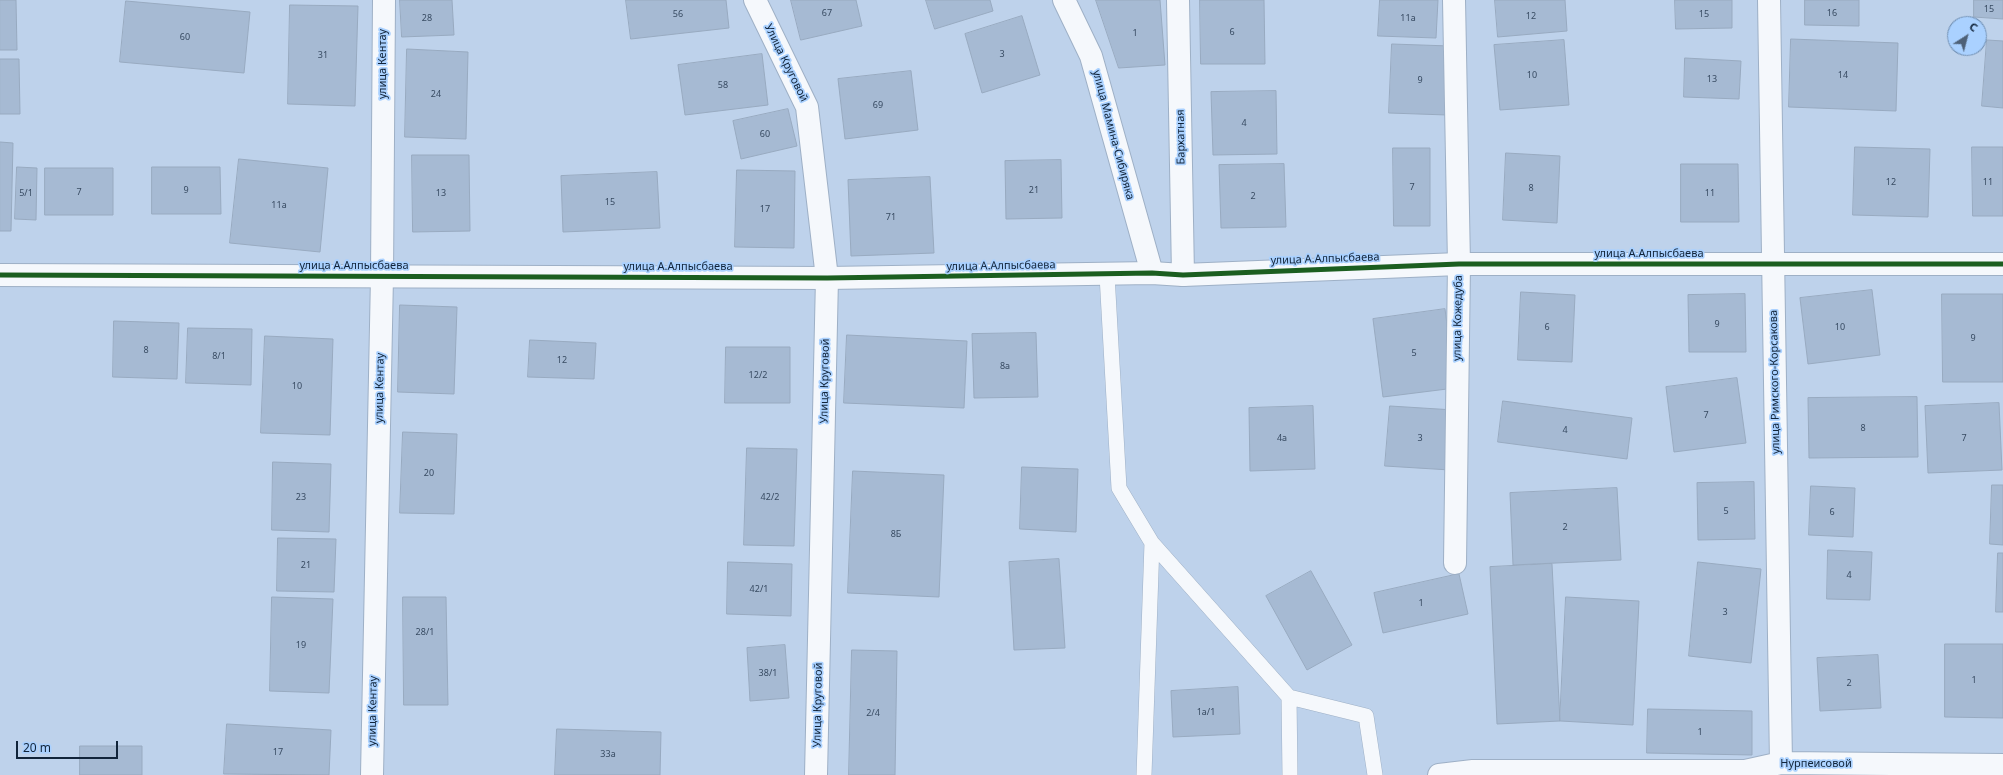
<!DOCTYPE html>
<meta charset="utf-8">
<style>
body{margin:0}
#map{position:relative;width:2003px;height:775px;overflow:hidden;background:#bed2eb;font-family:"Noto Sans",sans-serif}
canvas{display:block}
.north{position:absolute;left:1947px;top:16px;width:40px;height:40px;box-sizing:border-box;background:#aad1ff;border:1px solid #6d8cb0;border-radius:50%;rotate:36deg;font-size:11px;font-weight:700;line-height:16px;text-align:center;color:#11243a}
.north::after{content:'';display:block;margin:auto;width:14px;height:18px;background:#4e6178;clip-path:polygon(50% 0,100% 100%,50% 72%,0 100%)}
.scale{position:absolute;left:16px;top:741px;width:102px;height:18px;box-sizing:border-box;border:2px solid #11243a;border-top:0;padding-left:5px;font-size:12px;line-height:14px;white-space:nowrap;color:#11243a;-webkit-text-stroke:3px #aad1ff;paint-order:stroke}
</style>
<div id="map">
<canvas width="2003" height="775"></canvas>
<div class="north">С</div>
<div class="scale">20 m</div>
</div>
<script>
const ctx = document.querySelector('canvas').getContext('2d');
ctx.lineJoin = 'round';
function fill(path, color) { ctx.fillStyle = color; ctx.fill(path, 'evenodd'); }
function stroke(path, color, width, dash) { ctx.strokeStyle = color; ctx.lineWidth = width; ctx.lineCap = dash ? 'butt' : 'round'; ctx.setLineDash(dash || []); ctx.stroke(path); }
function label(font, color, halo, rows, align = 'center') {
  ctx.font = font + ' "Noto Sans",sans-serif'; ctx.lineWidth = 3.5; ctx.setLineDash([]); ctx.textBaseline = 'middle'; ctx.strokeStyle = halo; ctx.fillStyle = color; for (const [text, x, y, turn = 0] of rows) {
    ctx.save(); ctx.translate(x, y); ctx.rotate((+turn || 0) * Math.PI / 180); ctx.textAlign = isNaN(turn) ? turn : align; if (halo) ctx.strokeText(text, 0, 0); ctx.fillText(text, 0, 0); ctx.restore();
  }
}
const building = new Path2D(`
 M 0,0 L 16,0 L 17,50 L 0,50 Z
 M 400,0 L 452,0 L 454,35 L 402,37 Z
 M 626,0 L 726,0 L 729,28 L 631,39 Z
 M 791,0 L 856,0 L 862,26 L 801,40 Z
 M 926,0 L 990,0 L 993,11 L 935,29 Z
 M 1096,0 L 1160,0 L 1165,65 L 1119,68 Z
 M 1200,0 L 1264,0 L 1265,64 L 1201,64 Z
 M 1380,0 L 1438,0 L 1436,38 L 1378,36 Z
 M 1495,0 L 1565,0 L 1567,31 L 1498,37 Z
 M 1675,0 L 1732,0 L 1732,28 L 1676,29 Z
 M 1805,0 L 1859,0 L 1859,26 L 1805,25 Z
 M 1974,0 L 2003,0 L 2003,19 L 1974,17 Z
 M 126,1 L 250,12 L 244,73 L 120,62 Z
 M 290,5 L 358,6 L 355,106 L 288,104 Z
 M 1022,16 L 1040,75 L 982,93 L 965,34 Z
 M 1791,39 L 1898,43 L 1896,111 L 1789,107 Z
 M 1564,40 L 1569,105 L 1500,110 L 1494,45 Z
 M 1987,40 L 2003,41 L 2003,108 L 1982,106 Z
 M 1392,44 L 1450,46 L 1447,115 L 1389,113 Z
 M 407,49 L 468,52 L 466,139 L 405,137 Z
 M 762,54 L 768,105 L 685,115 L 678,65 Z
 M 1685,58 L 1741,61 L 1739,99 L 1684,97 Z
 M 0,59 L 19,59 L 20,114 L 0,114 Z
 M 911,71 L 918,130 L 845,139 L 838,79 Z
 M 1276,91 L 1277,154 L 1213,155 L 1211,92 Z
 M 788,109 L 797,146 L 741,159 L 733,121 Z
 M 0,142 L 13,143 L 11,231 L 0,231 Z
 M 1855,147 L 1930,149 L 1928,217 L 1853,215 Z
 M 1972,147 L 2003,147 L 2003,216 L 1973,216 Z
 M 1393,148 L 1430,148 L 1430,226 L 1394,226 Z
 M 1506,153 L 1560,156 L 1557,223 L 1503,220 Z
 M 412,155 L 469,155 L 470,231 L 413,232 Z
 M 239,159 L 328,168 L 320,252 L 230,243 Z
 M 1061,160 L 1062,218 L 1006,219 L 1005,161 Z
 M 1284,164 L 1286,227 L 1221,228 L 1219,165 Z
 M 1681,164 L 1738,164 L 1739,222 L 1681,222 Z
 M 17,167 L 37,168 L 36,220 L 15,219 Z
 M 152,167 L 220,167 L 221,214 L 152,214 Z
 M 45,168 L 113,168 L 113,215 L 45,215 Z
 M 737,170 L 795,171 L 794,248 L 735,247 Z
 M 657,172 L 660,228 L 563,232 L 561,176 Z
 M 930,177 L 934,253 L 851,256 L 848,180 Z
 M 1872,290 L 1880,355 L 1808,364 L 1800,298 Z
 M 1521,292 L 1575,295 L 1572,362 L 1518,360 Z
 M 1745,294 L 1746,352 L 1689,352 L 1688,295 Z
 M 1942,294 L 2003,294 L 2003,382 L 1943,382 Z
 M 400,305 L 457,307 L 454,394 L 398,392 Z
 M 1445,309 L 1455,388 L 1383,397 L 1373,319 Z
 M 114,321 L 179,323 L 177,379 L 113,377 Z
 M 188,328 L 252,329 L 251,385 L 186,383 Z
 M 1036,333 L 1038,397 L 974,398 L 972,334 Z
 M 847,335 L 967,341 L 964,408 L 844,403 Z
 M 265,336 L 333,339 L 330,435 L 261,433 Z
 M 530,340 L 596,343 L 594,379 L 528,377 Z
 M 726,347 L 790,347 L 790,403 L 725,403 Z
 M 1737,378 L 1746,443 L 1674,452 L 1666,387 Z
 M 1917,397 L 1918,457 L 1809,458 L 1808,398 Z
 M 1503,401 L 1632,418 L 1627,459 L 1498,442 Z
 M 1999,403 L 2002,470 L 1928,473 L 1925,406 Z
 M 1313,406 L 1315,469 L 1250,471 L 1249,408 Z
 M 1390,406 L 1454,410 L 1450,470 L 1385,466 Z
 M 403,432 L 457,434 L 454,514 L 400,513 Z
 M 747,448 L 797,449 L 794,546 L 744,545 Z
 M 273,462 L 331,464 L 329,532 L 272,530 Z
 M 1022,467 L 1078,469 L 1076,532 L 1020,529 Z
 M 853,471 L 944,475 L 939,597 L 848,593 Z
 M 1754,482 L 1755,539 L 1698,540 L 1697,483 Z
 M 1992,485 L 2003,485 L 2003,545 L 1990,544 Z
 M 1811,486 L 1855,488 L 1853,537 L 1809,535 Z
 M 1617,488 L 1621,560 L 1513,565 L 1510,493 Z
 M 278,538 L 336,539 L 334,592 L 277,591 Z
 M 1828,550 L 1872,552 L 1870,600 L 1827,599 Z
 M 1998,553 L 2003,553 L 2003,612 L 1996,612 Z
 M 1059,559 L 1065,648 L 1014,650 L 1009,562 Z
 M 728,562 L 792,564 L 791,616 L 727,614 Z
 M 1698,562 L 1761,569 L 1751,663 L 1689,656 Z
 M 1552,564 L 1560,721 L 1497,724 L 1490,567 Z
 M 1311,571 L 1352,645 L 1307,670 L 1266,596 Z
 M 1459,574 L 1468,614 L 1383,633 L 1374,593 Z
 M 272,597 L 333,599 L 329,693 L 270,691 Z
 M 403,597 L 446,597 L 448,705 L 404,705 Z
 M 1566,597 L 1639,601 L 1633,725 L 1560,721 Z
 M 1945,644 L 2003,644 L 2003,718 L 1945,717 Z
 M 785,645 L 789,698 L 750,701 L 747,648 Z
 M 852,650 L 897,651 L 895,775 L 849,775 Z
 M 1878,655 L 1881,708 L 1820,711 L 1817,658 Z
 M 1238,687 L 1240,734 L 1173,737 L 1171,691 Z
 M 1648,709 L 1752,711 L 1752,755 L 1647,753 Z
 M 227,724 L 331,730 L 329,775 L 224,774 Z
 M 557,729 L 661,732 L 660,775 L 555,775 Z
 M 80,746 L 142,746 L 142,775 L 80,775 Z`);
fill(building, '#a6bad3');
stroke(building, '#98aac0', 1);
const lane = new Path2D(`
 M 1107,275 L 1119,488 L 1152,543 L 1144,775
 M 1152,543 L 1289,697 L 1290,775
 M 1289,697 L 1366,716 L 1375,775`);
const street = new Path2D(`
 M 755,0 L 807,107 L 827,278 L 816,775
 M 1064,0 L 1091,56 L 1152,273
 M 1178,0 L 1183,275
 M 1454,0 L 1459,264 L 1455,563
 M 1769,0 L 1781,763
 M 372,775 L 382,276 L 384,0
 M 1439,775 L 1473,771 L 1745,771 L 1781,763 L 2003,765`);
const secondary = new Path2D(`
 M 0,275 L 827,278 L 1152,273 L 1183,275 L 1459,264 L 2003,264`);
stroke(lane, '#9eb0c6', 16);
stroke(street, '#9eb0c6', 24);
stroke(secondary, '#9eb0c6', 24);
stroke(lane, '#f5f8fc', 15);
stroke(street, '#f5f8fc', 22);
stroke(secondary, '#f5f8fc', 22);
stroke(new Path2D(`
 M 0,275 L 827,278 L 1152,273 L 1183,275 L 1459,264 L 2003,264`), '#1b5e20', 5);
label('9px', '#384b62', null, [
 ["15",1989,9],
 ["67",827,13],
 ["16",1832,13],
 ["56",678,14],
 ["15",1704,14],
 ["12",1531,16],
 ["28",427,18],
 ["11а",1408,18],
 ["6",1232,32],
 ["1",1135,33],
 ["60",185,37],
 ["3",1002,54],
 ["31",323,55],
 ["10",1532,75],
 ["14",1843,75],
 ["13",1712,79],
 ["9",1420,80],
 ["58",723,85],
 ["24",436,94],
 ["69",878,105],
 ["4",1244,123],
 ["60",765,134],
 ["12",1891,182],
 ["11",1988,182],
 ["7",1412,187],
 ["8",1531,188],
 ["9",186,190],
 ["21",1034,190],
 ["7",79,192],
 ["5/1",26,193],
 ["13",441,193],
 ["11",1710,193],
 ["2",1253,196],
 ["15",610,202],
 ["11а",279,205],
 ["17",765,209],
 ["71",891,217],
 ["9",1717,324],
 ["6",1547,327],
 ["10",1840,327],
 ["9",1973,338],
 ["8",146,350],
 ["5",1414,353],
 ["8/1",219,356],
 ["12",562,360],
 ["8а",1005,366],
 ["12/2",758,375],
 ["10",297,386],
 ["7",1706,415],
 ["8",1863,428],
 ["4",1565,430],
 ["4а",1282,438],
 ["3",1420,438],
 ["7",1964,438],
 ["20",429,473],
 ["23",301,497],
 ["42/2",770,497],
 ["5",1726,511],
 ["6",1832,512],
 ["2",1565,527],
 ["8Б",896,534],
 ["21",306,565],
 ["4",1849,575],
 ["42/1",759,589],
 ["1",1421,603],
 ["3",1725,612],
 ["28/1",425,632],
 ["19",301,645],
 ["38/1",768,673],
 ["1",1974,680],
 ["2",1849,683],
 ["1а/1",1206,712],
 ["2/4",873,713],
 ["1",1700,732],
 ["17",278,752],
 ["33а",608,754]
]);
label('11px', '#11243a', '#aad1ff', [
 ["Улица Круговой",786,63,64],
 ["улица Кентау",383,64,-90],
 ["улица Мамина-Сибиряка",1113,135,75],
 ["Бархатная",1181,137,-91],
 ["улица А.Алпысбаева",1649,254],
 ["улица А.Алпысбаева",1325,259,-2],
 ["улица А.Алпысбаева",354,266],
 ["улица А.Алпысбаева",1001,266,-1],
 ["улица А.Алпысбаева",678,267],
 ["улица Кожедуба",1458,318,-89],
 ["Улица Круговой",825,381,-89],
 ["улица Римского-Корсакова",1775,382,-91],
 ["улица Кентау",380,388,-89],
 ["Улица Круговой",818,705,-89],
 ["улица Кентау",373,711,-89],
 ["Нурпеисовой",1816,764]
]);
</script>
